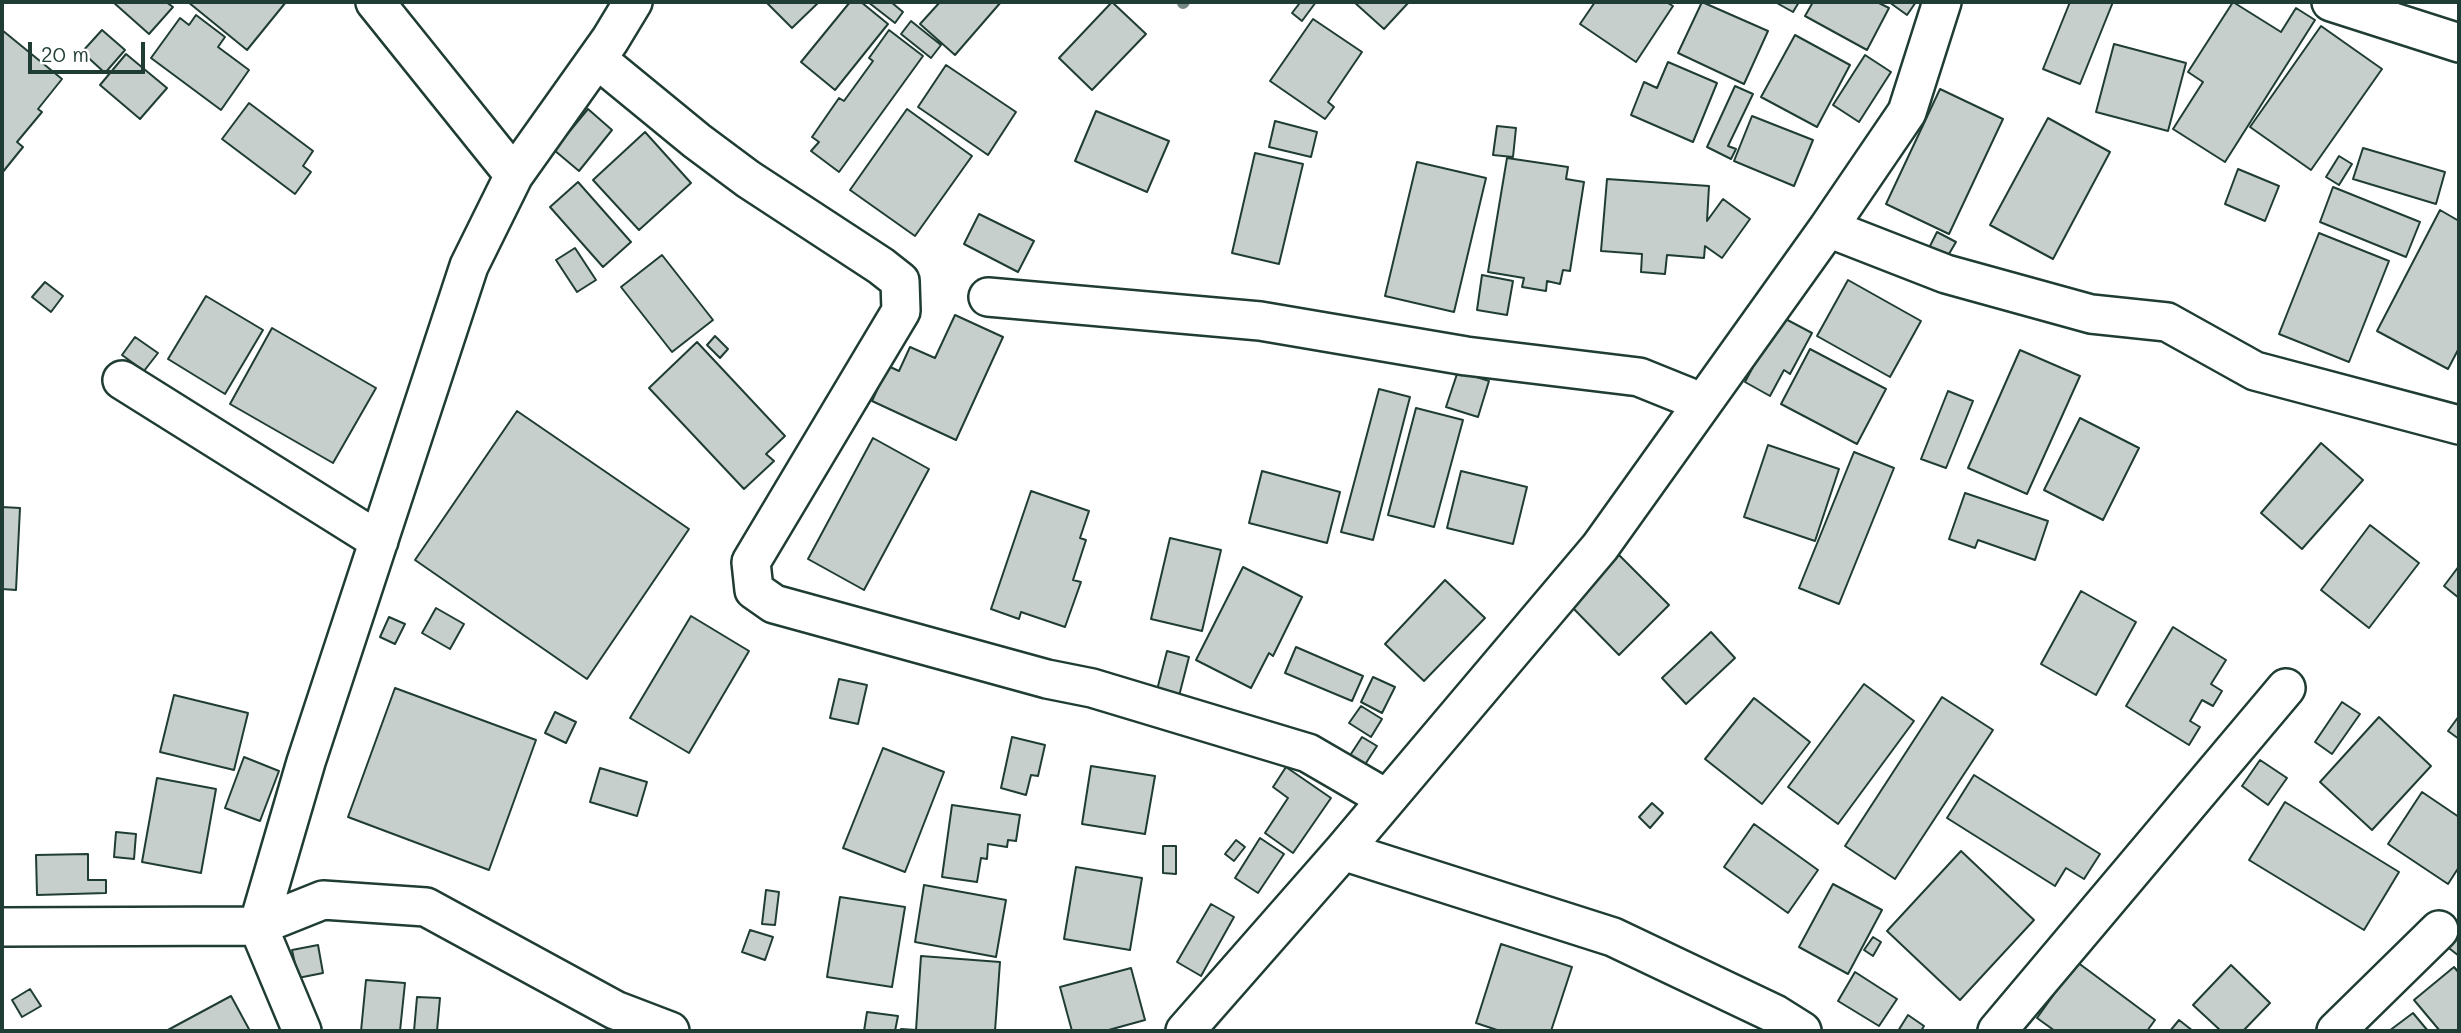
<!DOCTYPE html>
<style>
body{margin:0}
#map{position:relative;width:2461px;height:1033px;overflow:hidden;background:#fff;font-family:Mali,sans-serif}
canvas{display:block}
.frame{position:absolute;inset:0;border:4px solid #1f3d34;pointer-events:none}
.scale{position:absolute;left:28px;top:42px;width:117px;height:32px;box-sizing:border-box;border:4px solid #1f3d34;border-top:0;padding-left:9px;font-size:21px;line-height:24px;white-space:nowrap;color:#1f3d34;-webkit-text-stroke:5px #fff;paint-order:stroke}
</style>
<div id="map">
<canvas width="2461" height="1033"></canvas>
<div class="frame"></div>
<div class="scale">20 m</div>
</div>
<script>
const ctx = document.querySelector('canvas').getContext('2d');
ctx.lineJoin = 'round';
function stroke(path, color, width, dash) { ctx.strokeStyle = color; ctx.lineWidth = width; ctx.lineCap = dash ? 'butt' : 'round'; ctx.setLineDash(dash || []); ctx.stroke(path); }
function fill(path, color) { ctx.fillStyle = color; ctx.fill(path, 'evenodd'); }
stroke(new Path2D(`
 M 1183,3 L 1184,2`), '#758883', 12);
const building = new Path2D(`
 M 113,2 L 166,2 L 173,7 L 149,34 Z
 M 188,2 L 286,2 L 247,50 Z
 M 766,2 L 819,2 L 792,28 Z
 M 850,2 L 861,2 L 888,24 L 835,90 L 801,62 Z
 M 868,2 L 891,2 L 903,12 L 895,23 Z
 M 940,2 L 1001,2 L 955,55 L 920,24 Z
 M 1112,2 L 1146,34 L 1092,90 L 1059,58 Z
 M 1296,2 L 1316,2 L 1302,21 L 1292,13 L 1299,4 Z
 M 1354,2 L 1409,2 L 1384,29 Z
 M 1595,2 L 1666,2 L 1673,6 L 1636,62 L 1580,24 Z
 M 1702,2 L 1768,31 L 1744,84 L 1678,53 Z
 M 1775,2 L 1799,2 L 1793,12 Z
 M 1813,2 L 1877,2 L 1889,8 L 1867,50 L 1805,16 Z
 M 1889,2 L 1916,2 L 1907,15 Z
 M 2070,2 L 2113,2 L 2080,84 L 2043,69 Z
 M 2233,2 L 2281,32 L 2296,8 L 2315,20 L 2225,162 L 2173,129 L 2203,82 L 2188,72 Z
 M 196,15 L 225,37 L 218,47 L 249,70 L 221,110 L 151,58 L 180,18 L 189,25 Z
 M 1313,19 L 1362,52 L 1328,102 L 1334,107 L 1325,119 L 1270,81 Z
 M 911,21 L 941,45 L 931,58 L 901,34 Z
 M 2321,26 L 2382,69 L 2311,170 L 2250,127 Z
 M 2,30 L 62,79 L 38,109 L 42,112 L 17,142 L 23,147 L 2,173 Z
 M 102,30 L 125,50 L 105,73 L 82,52 Z
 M 889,30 L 923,56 L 839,172 L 811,151 L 819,142 L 812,137 L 839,98 L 844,101 L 873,61 L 869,58 Z
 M 1795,35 L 1850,65 L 1817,127 L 1761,97 Z
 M 2114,44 L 2186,63 L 2168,131 L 2096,112 Z
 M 126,54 L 167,88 L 140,119 L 100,85 Z
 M 1865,55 L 1891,72 L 1859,122 L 1833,105 Z
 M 1668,62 L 1717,83 L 1693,142 L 1631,115 L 1644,82 L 1657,88 Z
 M 946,65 L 1016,112 L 988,155 L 918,107 Z
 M 1735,86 L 1753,94 L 1728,146 L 1736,149 L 1731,159 L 1707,147 Z
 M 1940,89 L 2003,119 L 1949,234 L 1886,204 Z
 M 249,103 L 313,151 L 303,166 L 311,172 L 295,194 L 222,139 Z
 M 588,109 L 612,130 L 579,171 L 554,150 Z
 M 907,109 L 972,156 L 915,236 L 850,190 Z
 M 1096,111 L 1169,141 L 1147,192 L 1075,161 Z
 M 1752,116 L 1813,140 L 1794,186 L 1734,161 Z
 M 2048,118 L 2110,152 L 2053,259 L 1990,225 Z
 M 1275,121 L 1317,132 L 1311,157 L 1269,147 Z
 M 1497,126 L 1516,128 L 1513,157 L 1493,155 Z
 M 645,132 L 691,183 L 639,230 L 593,180 Z
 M 2363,148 L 2445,172 L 2436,204 L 2353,179 Z
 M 1255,153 L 1303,164 L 1279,264 L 1232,253 Z
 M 2339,156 L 2352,164 L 2339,185 L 2326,177 Z
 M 1507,158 L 1568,167 L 1566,179 L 1584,182 L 1570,271 L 1563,270 L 1560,284 L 1547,281 L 1546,291 L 1522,287 L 1524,278 L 1488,272 Z
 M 1417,162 L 1486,178 L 1454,312 L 1385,296 Z
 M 2238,169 L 2279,186 L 2265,221 L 2225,204 Z
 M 1607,179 L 1709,186 L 1707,221 L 1723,199 L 1750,219 L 1722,258 L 1705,246 L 1704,258 L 1667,255 L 1665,274 L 1641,272 L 1642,254 L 1601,251 Z
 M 578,182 L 631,242 L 603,267 L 550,207 Z
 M 2333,187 L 2420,222 L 2406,257 L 2320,222 Z
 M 2440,210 L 2459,221 L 2459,348 L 2448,369 L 2377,331 Z
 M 979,214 L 1034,241 L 1018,272 L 964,244 Z
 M 1937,232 L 1956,242 L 1946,259 L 1928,250 Z
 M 2319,233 L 2389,261 L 2349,362 L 2279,334 Z
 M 575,248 L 596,280 L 577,292 L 556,260 Z
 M 662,255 L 713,320 L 672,352 L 621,287 Z
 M 1482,275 L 1513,281 L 1507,315 L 1477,310 Z
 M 1848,280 L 1921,321 L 1890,377 L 1817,336 Z
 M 45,282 L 63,296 L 51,312 L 32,297 Z
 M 206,296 L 263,330 L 225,394 L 168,359 Z
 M 955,315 L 1003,337 L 956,440 L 872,401 L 888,366 L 899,371 L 910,347 L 935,358 Z
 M 1780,316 L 1812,333 L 1790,374 L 1784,370 L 1770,396 L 1745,382 Z
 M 272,328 L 376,388 L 333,463 L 230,404 Z
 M 715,336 L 728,349 L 720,358 L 707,345 Z
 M 135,337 L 158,353 L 144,371 L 122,355 Z
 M 697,342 L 785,436 L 766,454 L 774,461 L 744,489 L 649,388 Z
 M 1810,349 L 1886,389 L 1857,444 L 1781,404 Z
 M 2020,350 L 2080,376 L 2027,494 L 1968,468 Z
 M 1458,371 L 1489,381 L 1478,417 L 1446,407 Z
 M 1379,389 L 1410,397 L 1373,540 L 1341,532 Z
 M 1948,391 L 1973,401 L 1946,468 L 1921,459 Z
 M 1416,408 L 1463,420 L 1434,527 L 1388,515 Z
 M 517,411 L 689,529 L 587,679 L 415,560 Z
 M 2080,418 L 2139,448 L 2103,520 L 2044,490 Z
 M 873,438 L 929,469 L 864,590 L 808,559 Z
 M 2321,443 L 2363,480 L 2302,549 L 2261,513 Z
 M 1768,445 L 1839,469 L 1815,541 L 1744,517 Z
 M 1854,452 L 1894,468 L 1839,604 L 1799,588 Z
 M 1262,471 L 1340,492 L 1327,543 L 1249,523 Z
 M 1461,471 L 1527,487 L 1513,544 L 1447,528 Z
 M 1031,491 L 1089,511 L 1080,538 L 1086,540 L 1073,580 L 1081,582 L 1065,627 L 1021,612 L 1019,619 L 991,609 Z
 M 1965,493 L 2048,521 L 2035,560 L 1978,540 L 1975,548 L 1949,539 Z
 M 2,507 L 20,508 L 16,590 L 2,589 Z
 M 2370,525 L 2419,563 L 2369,628 L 2321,590 Z
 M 1170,538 L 1221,550 L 1202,631 L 1151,619 Z
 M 1619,555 L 1669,605 L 1619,655 L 1569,604 Z
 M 2459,566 L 2459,598 L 2444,586 Z
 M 1243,567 L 1302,597 L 1273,656 L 1269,653 L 1251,688 L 1196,660 Z
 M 1445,580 L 1485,618 L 1424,681 L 1385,644 Z
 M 2081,591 L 2136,622 L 2096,695 L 2041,664 Z
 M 436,608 L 464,624 L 450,649 L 422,633 Z
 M 691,616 L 749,651 L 689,753 L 630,718 Z
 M 389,617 L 405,624 L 395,644 L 380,637 Z
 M 2173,627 L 2226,660 L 2211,684 L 2222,691 L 2213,706 L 2202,700 L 2190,721 L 2200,727 L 2189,745 L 2126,706 Z
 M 1711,632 L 1735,658 L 1686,704 L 1662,678 Z
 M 1296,647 L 1363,676 L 1352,701 L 1285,673 Z
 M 1167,651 L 1189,657 L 1179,696 L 1157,690 Z
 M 1373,677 L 1395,687 L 1382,713 L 1361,702 Z
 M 839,679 L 867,685 L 858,724 L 830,718 Z
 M 1864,684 L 1914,721 L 1838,824 L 1788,787 Z
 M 395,688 L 536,740 L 489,870 L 348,817 Z
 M 174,695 L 248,713 L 234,770 L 160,752 Z
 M 1942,697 L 1993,730 L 1895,879 L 1845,846 Z
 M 1754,698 L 1810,742 L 1762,804 L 1705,759 Z
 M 2342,702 L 2360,714 L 2332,754 L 2315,742 Z
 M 1361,706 L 1382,719 L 1371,737 L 1349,723 Z
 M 555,712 L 576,722 L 566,743 L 545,733 Z
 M 2459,716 L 2459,739 L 2448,731 Z
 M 2379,717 L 2431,766 L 2372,830 L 2320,782 Z
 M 1012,737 L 1045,745 L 1038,776 L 1031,775 L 1026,795 L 1001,788 Z
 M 1362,737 L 1377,746 L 1364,766 L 1349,757 Z
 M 883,748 L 944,772 L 905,872 L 843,848 Z
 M 244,757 L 279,771 L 260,821 L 225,808 Z
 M 2260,760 L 2287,778 L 2268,805 L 2242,786 Z
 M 1091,766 L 1155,776 L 1145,834 L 1082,824 Z
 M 1286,767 L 1331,798 L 1293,853 L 1265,833 L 1288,798 L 1273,787 Z
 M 600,768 L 647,782 L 637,816 L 590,802 Z
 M 1974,775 L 2100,854 L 2084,879 L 2066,868 L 2055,886 L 1947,818 Z
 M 157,778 L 216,789 L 201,873 L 142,862 Z
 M 2422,792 L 2459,817 L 2459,867 L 2448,884 L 2388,844 Z
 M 2285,802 L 2399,872 L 2364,930 L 2249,860 Z
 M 1652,803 L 1663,813 L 1650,828 L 1639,817 Z
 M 952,805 L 1020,815 L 1016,841 L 1008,840 L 1007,847 L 988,844 L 987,859 L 981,858 L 977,882 L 942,877 Z
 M 1754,824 L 1818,870 L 1788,913 L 1724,867 Z
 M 116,832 L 136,834 L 134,859 L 114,857 Z
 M 1260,838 L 1284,854 L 1258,893 L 1235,878 Z
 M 1236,840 L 1245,847 L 1234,861 L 1225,854 Z
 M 1163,846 L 1176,846 L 1176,874 L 1163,873 Z
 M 1961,851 L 2034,920 L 1960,1000 L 1887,931 Z
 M 88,854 L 88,880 L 106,880 L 106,893 L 37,895 L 36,855 Z
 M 1076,867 L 1142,878 L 1130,950 L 1064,939 Z
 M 1833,884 L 1882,910 L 1848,974 L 1799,947 Z
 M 924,885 L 1006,900 L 996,957 L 915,942 Z
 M 766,890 L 779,892 L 775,925 L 762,924 Z
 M 840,897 L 905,907 L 892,987 L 827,977 Z
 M 1211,904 L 1234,917 L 1201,976 L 1177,962 Z
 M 750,930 L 773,937 L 765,960 L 742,952 Z
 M 2456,932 L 2459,935 L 2459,956 L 2445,945 Z
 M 1873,937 L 1881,942 L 1873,956 L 1864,950 Z
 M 1501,944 L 1572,967 L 1551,1031 L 1500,1031 L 1476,1023 Z
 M 318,945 L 323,973 L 298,978 L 292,950 Z
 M 921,956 L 1000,962 L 995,1031 L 901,1031 L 901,1029 L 916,1030 Z
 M 2077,962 L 2155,1020 L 2147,1031 L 2055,1031 L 2037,1018 Z
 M 2231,965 L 2270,1003 L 2243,1031 L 2221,1031 L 2193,1005 Z
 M 2454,967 L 2459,973 L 2459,1031 L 2440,1031 L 2414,1000 Z
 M 1131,968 L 1145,1020 L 1105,1031 L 1072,1031 L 1060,987 Z
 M 1855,972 L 1897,999 L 1879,1026 L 1838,1001 Z
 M 366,980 L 405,983 L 400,1031 L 361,1031 Z
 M 30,989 L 41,1006 L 22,1017 L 12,1000 Z
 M 231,996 L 250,1031 L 166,1031 Z
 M 417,997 L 440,998 L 437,1031 L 414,1031 Z
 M 867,1012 L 898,1016 L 895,1031 L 864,1031 Z
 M 2413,1013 L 2428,1031 L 2389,1031 Z
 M 1908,1015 L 1924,1026 L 1921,1031 L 1898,1031 Z
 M 2179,1020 L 2193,1031 L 2170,1031 Z`);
fill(building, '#c7cfcc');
stroke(building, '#1f3d34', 2);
const minor = new Path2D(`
 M 375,2 L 514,175
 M 2331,2 L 2459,43
 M 597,59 L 697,141 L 748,179 L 881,266 L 900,281 L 901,311 L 751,562 L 754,590 L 774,604 L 1047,679 L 1092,688 L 1308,753 L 1387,799
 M 1828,228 L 1946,274 L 2091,314 L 2167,322 L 2255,371 L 2459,425
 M 988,297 L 1260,321 L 1466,356 L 1639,377 L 1701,402
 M 122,380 L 379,541
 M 1343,851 L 1613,937 L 1775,1014 L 1802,1031
 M 2,927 L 258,926 L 323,900 L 426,907 L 615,1010 L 670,1031
 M 302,1031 L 258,926 L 306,762 L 469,266 L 514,175 L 610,40 L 633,2
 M 1185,1031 L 1343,851 L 1600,547 L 1828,228 L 1907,112 L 1942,2
 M 1997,1031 L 2286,688
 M 2336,1031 L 2439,930`);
stroke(minor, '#1f3d34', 42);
stroke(minor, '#fff', 37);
</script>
